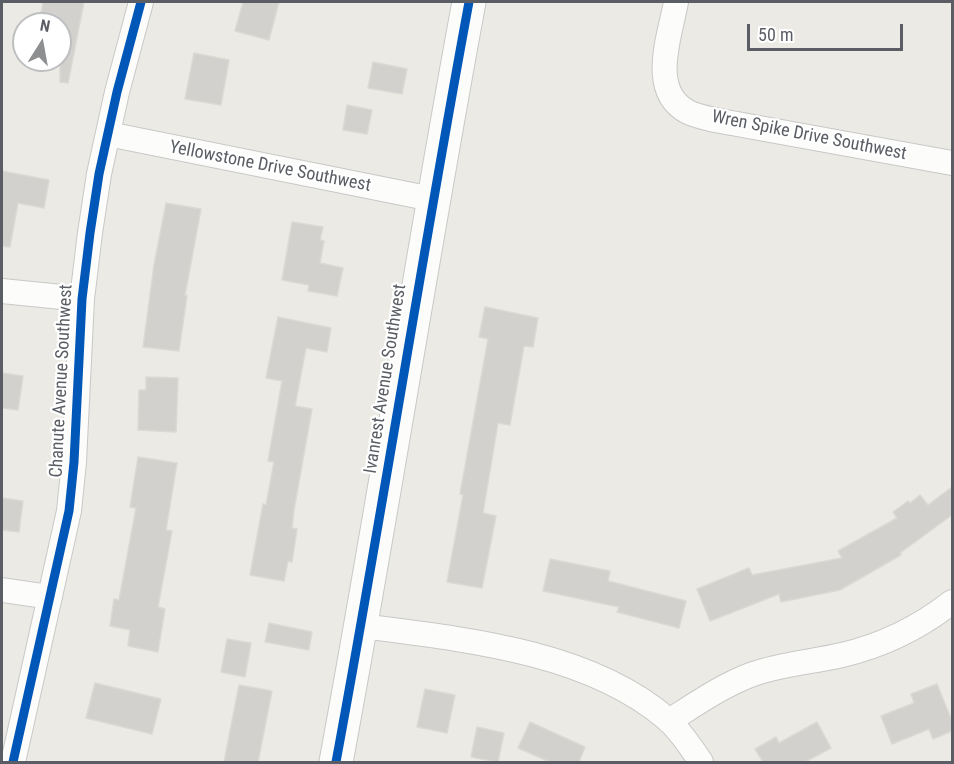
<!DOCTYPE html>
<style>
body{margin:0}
#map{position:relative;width:954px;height:764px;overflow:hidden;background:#eceae4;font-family:"Roboto Condensed",sans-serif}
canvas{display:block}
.frame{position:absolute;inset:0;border:3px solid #5a5e64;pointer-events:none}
.north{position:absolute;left:12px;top:12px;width:60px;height:60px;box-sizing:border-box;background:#fff;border:2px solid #bdbfc1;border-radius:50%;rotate:11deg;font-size:16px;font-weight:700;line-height:24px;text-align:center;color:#5a5e64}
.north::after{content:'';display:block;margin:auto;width:21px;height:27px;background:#8d8f91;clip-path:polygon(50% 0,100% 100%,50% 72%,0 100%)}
.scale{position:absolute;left:747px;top:24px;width:156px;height:27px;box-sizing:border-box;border:3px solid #5a5e64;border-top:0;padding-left:8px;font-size:18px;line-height:21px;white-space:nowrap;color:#5a5e64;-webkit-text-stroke:4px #fff;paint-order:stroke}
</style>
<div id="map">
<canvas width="954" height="764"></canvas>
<div class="frame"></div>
<div class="north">N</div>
<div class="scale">50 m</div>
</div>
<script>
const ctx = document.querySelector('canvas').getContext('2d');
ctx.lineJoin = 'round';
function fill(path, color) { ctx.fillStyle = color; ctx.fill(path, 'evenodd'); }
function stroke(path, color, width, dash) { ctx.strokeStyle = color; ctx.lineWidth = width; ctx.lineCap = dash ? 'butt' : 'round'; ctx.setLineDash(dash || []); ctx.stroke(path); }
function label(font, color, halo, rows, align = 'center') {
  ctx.font = font + ' "Roboto Condensed",sans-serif'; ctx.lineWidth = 4.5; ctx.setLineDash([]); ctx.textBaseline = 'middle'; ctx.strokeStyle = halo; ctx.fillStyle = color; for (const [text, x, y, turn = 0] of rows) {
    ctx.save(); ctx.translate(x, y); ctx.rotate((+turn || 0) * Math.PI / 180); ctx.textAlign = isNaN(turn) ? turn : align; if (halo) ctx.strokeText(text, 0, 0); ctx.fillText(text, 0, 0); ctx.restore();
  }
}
const building = new Path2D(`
 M 43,2 L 84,2 L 68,83 L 60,82 L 60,24 L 39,24 Z
 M 243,2 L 279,2 L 269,40 L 235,31 Z
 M 194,53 L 229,60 L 221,105 L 185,99 Z
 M 373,62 L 407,69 L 402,94 L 368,88 Z
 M 347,105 L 372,110 L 367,134 L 343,130 Z
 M 2,171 L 49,180 L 44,208 L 18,203 L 10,247 L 2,246 Z
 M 166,203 L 201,209 L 185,295 L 187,296 L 179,351 L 143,347 L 154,265 Z
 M 292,222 L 323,227 L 320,240 L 324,241 L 320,263 L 343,268 L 337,296 L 308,291 L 309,285 L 282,280 Z
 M 485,307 L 538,318 L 533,347 L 524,346 L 510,425 L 498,423 L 483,513 L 496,516 L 482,588 L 447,582 L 463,495 L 460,494 L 488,339 L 479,337 Z
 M 278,317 L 331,328 L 327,352 L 306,348 L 295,406 L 312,409 L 294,510 L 292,528 L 297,529 L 292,562 L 288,561 L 284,581 L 250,575 L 263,504 L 266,505 L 274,462 L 268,461 L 282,381 L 266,378 Z
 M 2,373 L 23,376 L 18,410 L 2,408 Z
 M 146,377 L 178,378 L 176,432 L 138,430 L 139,390 L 146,390 Z
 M 138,457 L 177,463 L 166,530 L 172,531 L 158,607 L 165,609 L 158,652 L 128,646 L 130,630 L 110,626 L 114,599 L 119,600 L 136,508 L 130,507 Z
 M 952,487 L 952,515 L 900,553 L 901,555 L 840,590 L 781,602 L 779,594 L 710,621 L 697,589 L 749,568 L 752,575 L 842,558 L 838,551 L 897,518 L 893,512 L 908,501 L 910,503 L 920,495 L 928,505 Z
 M 2,498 L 23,501 L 19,532 L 2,530 Z
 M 550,559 L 610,571 L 608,581 L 686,601 L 679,628 L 617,612 L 619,607 L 543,591 Z
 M 269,623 L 312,632 L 309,650 L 265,642 Z
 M 227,639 L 251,643 L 245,677 L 221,672 Z
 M 95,683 L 161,699 L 152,734 L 86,718 Z
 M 937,684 L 952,721 L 952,731 L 933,739 L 929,729 L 892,744 L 881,716 L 914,703 L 911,694 Z
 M 239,685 L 272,691 L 258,762 L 224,762 Z
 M 425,689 L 455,695 L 447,733 L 417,727 Z
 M 530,722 L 585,747 L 579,762 L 550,762 L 518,748 Z
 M 817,722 L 831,748 L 805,762 L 763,762 L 755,749 L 776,737 L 779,743 Z
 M 477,727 L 504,733 L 498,762 L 471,757 Z`);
fill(building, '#d2d1cd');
stroke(building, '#dbd9d4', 1.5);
const street = new Path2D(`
 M 676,2 C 670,36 648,91 688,112 C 696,116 706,118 715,120 L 952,163
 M 108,134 L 432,199
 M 2,291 L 82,299
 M 2,590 L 50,597
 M 361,626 C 462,639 588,651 667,719 C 681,731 691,748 701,762
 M 669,721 C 696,704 723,685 753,674 C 782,664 812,662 842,655 C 881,646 920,627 952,602
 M 13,762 L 69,511 L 74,462 L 82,299 L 90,233 L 99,174 L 117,92 L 141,2`);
const secondary = new Path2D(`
 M 336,762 C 383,509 422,255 469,2`);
stroke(street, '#c8c8c7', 26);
stroke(secondary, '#c9c9c8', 35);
stroke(street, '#fcfcfb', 24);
stroke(secondary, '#fcfcfb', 33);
stroke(new Path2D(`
 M 13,762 L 69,511 L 74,462 L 82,299 L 90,233 L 99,174 L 117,92 L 141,2
 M 336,762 C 383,509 422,255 469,2`), '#0057b8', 9);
label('18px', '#5a5e64', '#fff', [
 ["Wren Spike Drive Southwest",809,136,11],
 ["Yellowstone Drive Southwest",270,167,11],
 ["Ivanrest Avenue Southwest",386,379,-81],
 ["Chanute Avenue Southwest",62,381,-87]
]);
</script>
